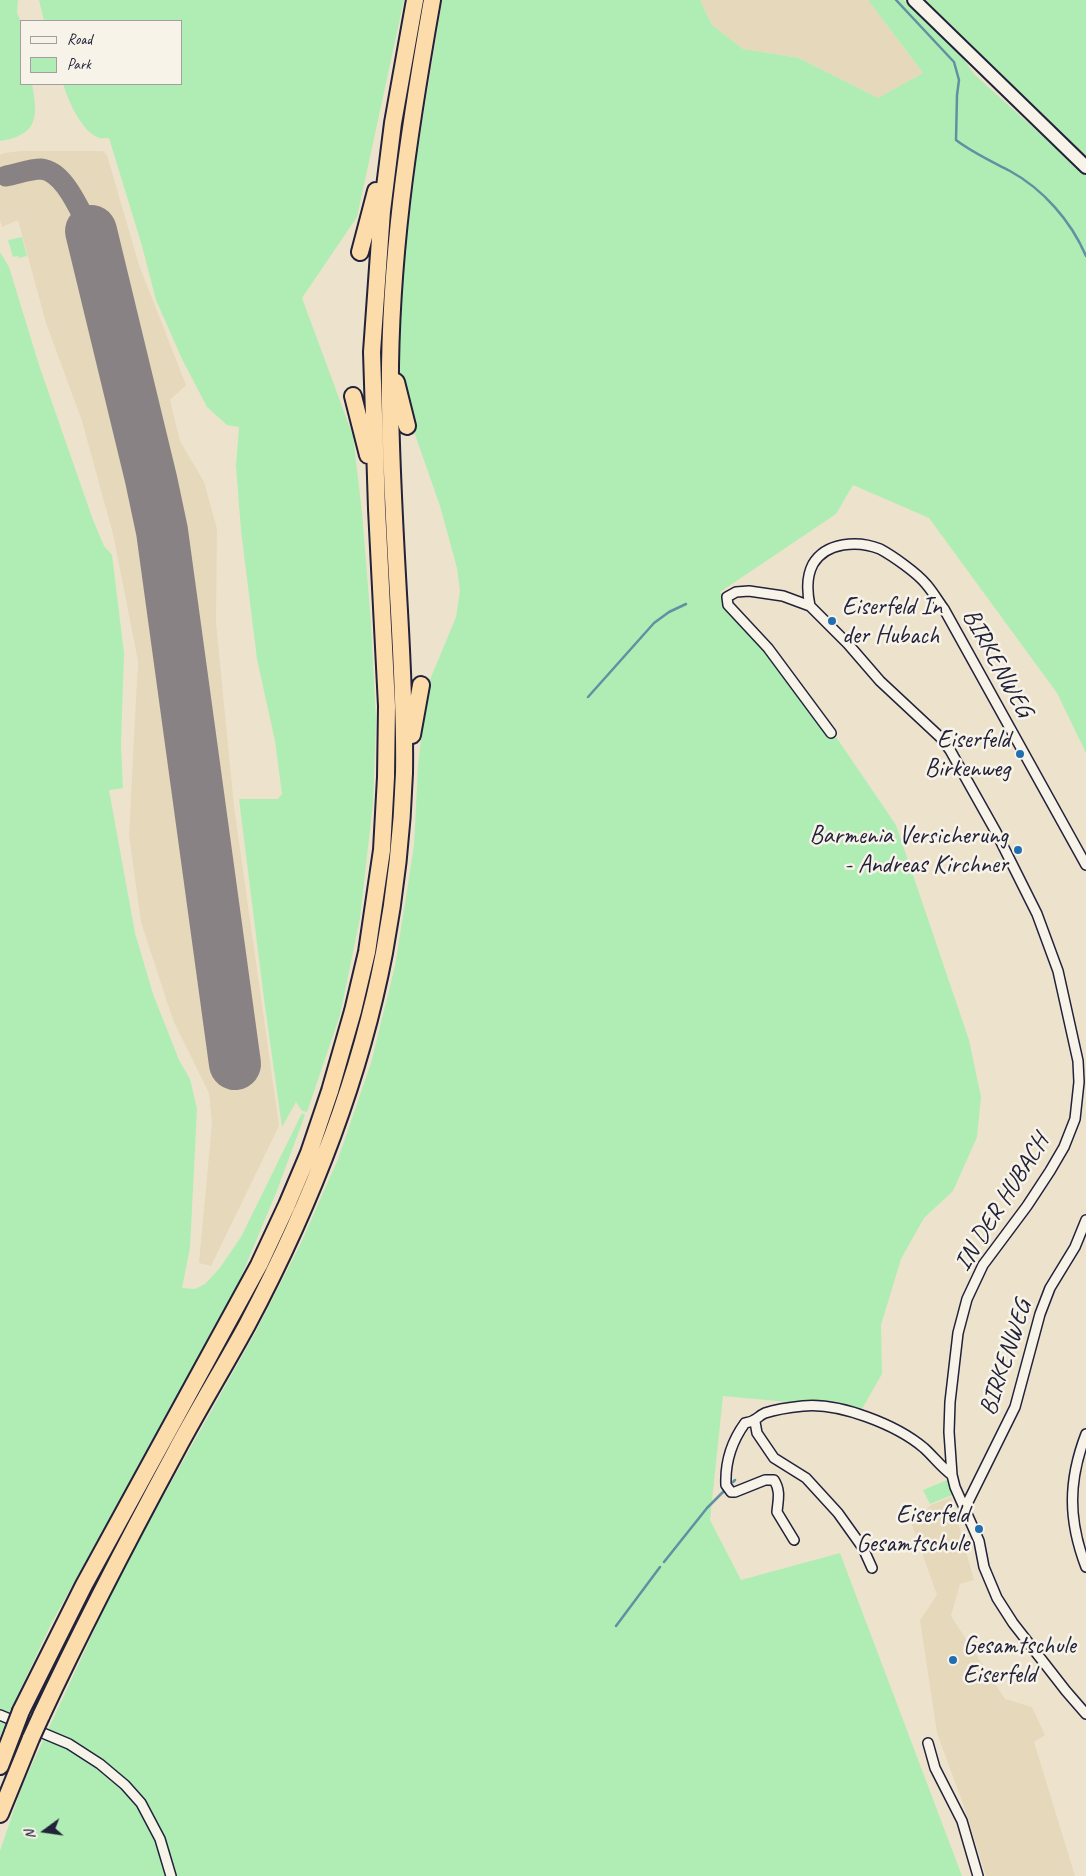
<!DOCTYPE html>
<style>
body{margin:0}
#map{position:relative;width:1086px;height:1876px;overflow:hidden;background:#ede3cd;font-family:Caveat,sans-serif}
canvas{display:block}
.legend{position:absolute;left:20px;top:20px;width:162px;height:65px;box-sizing:border-box;background:#f7f3e8;border:1px solid #a29fa3;margin:0;padding:6px 9px;list-style:none;font-size:15px;color:#22223b}
.legend li{display:flex;align-items:center;gap:10px;height:25px}
.legend b{width:25px;border:1px solid #a29fa3}
.north{position:absolute;left:20px;top:1806px;width:50px;height:50px;-webkit-text-stroke:4px #f7f3e8;paint-order:stroke;rotate:256deg;font-size:14px;font-weight:700;line-height:20px;text-align:center;color:#22223b}
.north::after{content:'';display:block;margin:auto;width:18px;height:22px;background:#22223b;clip-path:polygon(50% 0,100% 100%,50% 72%,0 100%)}
</style>
<div id="map">
<canvas width="1086" height="1876"></canvas>
<ul class="legend">
<li><b style="height:6px;background:#f7f3e8"></b>Road</li>
<li><b style="height:14px;background:#afedb4"></b>Park</li>
</ul>
<div class="north">N</div>
</div>
<script>
const ctx = document.querySelector('canvas').getContext('2d');
ctx.lineJoin = 'round';
function fill(path, color) { ctx.fillStyle = color; ctx.fill(path, 'evenodd'); }
function stroke(path, color, width, dash) { ctx.strokeStyle = color; ctx.lineWidth = width; ctx.lineCap = dash ? 'butt' : 'round'; ctx.setLineDash(dash || []); ctx.stroke(path); }
function label(font, color, halo, rows, align = 'center') {
  ctx.font = font + ' Caveat,sans-serif'; ctx.lineWidth = 5; ctx.setLineDash([]); ctx.textBaseline = 'middle'; ctx.strokeStyle = halo; ctx.fillStyle = color; for (const [text, x, y, turn = 0] of rows) {
    ctx.save(); ctx.translate(x, y); ctx.rotate((+turn || 0) * Math.PI / 180); ctx.textAlign = isNaN(turn) ? turn : align; if (halo) ctx.strokeText(text, 0, 0); ctx.fillText(text, 0, 0); ctx.restore();
  }
}
fill(new Path2D(`
 M 700,0 L 868,0 L 923,73 L 878,98 L 799,58 L 743,49 L 712,25 Z
 M 21,151 L 103,151 L 107,155 L 139,265 L 186,385 L 170,400 L 180,441 L 204,482 L 217,529 L 216,623 L 234,806 L 279,1126 L 211,1266 L 199,1263 L 212,1123 L 209,1093 L 173,1020 L 141,922 L 129,835 L 138,661 L 113,534 L 82,421 L 46,323 L 18,220 L 2,227 L 0,220 L 0,155 L 4,153 Z
 M 951,1497 L 974,1580 L 960,1584 L 951,1616 L 1005,1699 L 1032,1707 L 1045,1735 L 1034,1742 L 1075,1876 L 986,1876 L 962,1801 L 937,1733 L 920,1620 L 937,1595 L 912,1525 L 931,1505 Z`), '#e6d8ba');
fill(new Path2D(`
 M 0,0 L 18,0 L 17,13 L 21,22 L 21,84 L 32,84 C 38,116 39,135 0,141 Z
 M 39,0 L 404,0 L 357,217 L 302,298 L 353,436 L 362,512 L 371,624 L 376,720 L 373,803 L 360,918 L 340,1015 L 307,1112 L 302,1111 L 296,1102 L 282,1127 L 264,999 L 239,799 L 278,799 L 282,794 L 275,741 L 257,659 L 241,530 L 236,466 L 239,427 L 227,425 L 207,407 L 182,359 L 156,300 L 142,246 L 109,138 C 106,138 100,139 97,137 C 81,130 68,100 63,84 L 181,84 L 181,21 L 44,21 Z
 M 442,0 L 700,0 L 712,25 L 743,49 L 799,58 L 878,98 L 923,73 L 868,0 L 904,0 L 959,53 L 975,75 L 1086,175 L 1086,753 L 1057,693 L 929,518 L 853,485 L 836,514 L 720,592 L 813,703 L 896,825 L 969,1040 L 981,1097 L 977,1137 L 953,1191 L 924,1218 L 901,1259 L 881,1325 L 882,1374 L 862,1409 L 723,1396 L 710,1520 L 741,1580 L 840,1553 L 962,1876 L 0,1876 L 0,1851 L 22,1786 L 124,1566 L 255,1333 L 300,1245 L 338,1159 L 371,1063 L 395,966 L 414,846 L 418,765 L 427,687 L 456,617 L 460,591 L 457,568 L 440,506 L 398,386 L 400,289 L 417,154 Z
 M 925,0 L 1086,0 L 1086,155 L 1076,146 Z
 M 22,237 L 27,256 L 19,258 L 18,256 L 13,257 L 8,240 Z
 M 0,252 L 9,267 L 39,365 L 93,520 L 104,546 L 112,555 L 124,653 L 121,744 L 123,788 L 109,790 L 135,933 L 153,994 L 179,1060 L 190,1079 L 197,1109 L 190,1248 L 182,1288 L 195,1289 L 205,1284 L 219,1269 L 241,1237 L 302,1113 L 305,1115 L 276,1193 L 238,1284 L 51,1624 L 9,1714 L 0,1737 Z
 M 950,1479 L 957,1493 L 930,1504 L 923,1490 Z`), '#afedb4');
stroke(new Path2D(`
 M 896,0 L 954,62 L 959,80 L 957,95 L 956,140 C 973,153 991,161 1010,171 C 1043,189 1071,221 1086,256
 M 588,697 L 654,623 L 669,612 L 686,604
 M 733,1482 L 735,1480
 M 664,1562 L 707,1508 L 725,1490
 M 616,1626 L 660,1567`), '#6091a2', 2.5);
stroke(new Path2D(`
 M 6,176 C 17,174 30,169 41,169 C 65,171 80,212 91,231`), '#888284', 21);
stroke(new Path2D(`
 M 91,231 L 151,479 L 162,531 L 235,1064`), '#888284', 52);
const minor = new Path2D(`
 M 810,606 C 807,592 806,577 813,564 C 826,542 858,540 880,549 C 893,556 917,573 926,584 C 933,592 938,601 944,609 L 1086,865
 M 831,733 L 768,648 L 728,605 L 727,597 L 736,592 L 749,591 L 783,596 L 810,606 L 848,644 L 880,681 L 940,737 L 950,750 L 996,832 L 1037,914 L 1058,971 L 1078,1061 L 1079,1082 L 1075,1119 L 1064,1147 L 1050,1171 L 1027,1206 L 983,1265 L 967,1299 L 958,1333 L 950,1402 L 949,1432 L 952,1475 L 955,1487 L 979,1541 L 984,1567 L 997,1598 L 1013,1623 L 1066,1691 L 1086,1714
 M 755,1422 L 757,1433 L 774,1458 L 806,1478 L 838,1513 L 863,1548 L 872,1568
 M 1086,1434 C 1068,1481 1068,1520 1086,1567
 M 965,1508 L 1015,1407 L 1040,1314 L 1050,1288 L 1075,1247 L 1086,1220
 M 794,1540 L 777,1512 C 778,1500 781,1491 774,1480 L 765,1480 L 735,1492 L 731,1492 L 726,1485 C 725,1463 732,1441 745,1423 C 758,1421 756,1417 765,1413 C 774,1410 793,1407 803,1406 C 839,1402 897,1425 924,1448 C 934,1457 941,1467 952,1475
 M 0,1715 L 69,1744 L 100,1764 L 125,1785 L 141,1803 L 160,1839 L 171,1876
 M 928,1743 L 935,1768 L 962,1821 L 978,1876`);
const secondary = new Path2D(`
 M 914,0 L 1086,167`);
const motorway = new Path2D(`
 M 360,252 L 376,191
 M 396,382 L 407,426
 M 353,396 L 368,455
 M 412,735 L 421,685
 M 21,1711 L 84,1585 L 259,1265 L 287,1205 L 309,1153 L 330,1091 L 353,1011 L 367,952 L 382,850 L 386,777 L 387,706 L 377,509 L 372,352 L 382,211 L 393,123 L 415,0
 M 41,1716 C 83,1626 129,1538 176,1451 C 199,1408 224,1367 247,1325 C 309,1208 359,1083 384,953 C 395,894 402,833 404,773 C 405,719 402,665 399,611 C 395,542 391,473 390,404 C 388,265 408,136 432,0
 M 0,1766 L 13,1732
 M 0,1814 L 31,1738`);
stroke(minor, '#22223b', 12);
stroke(secondary, '#22223b', 16);
stroke(motorway, '#22223b', 20);
stroke(minor, '#f7f3e8', 9);
stroke(secondary, '#f7f3e8', 12);
stroke(motorway, '#fddcac', 16);
const motorwayBridge = new Path2D(`
 M 13,1732 L 21,1711
 M 31,1738 L 41,1716`);
stroke(motorwayBridge, '#22223b', 20, []);
stroke(motorwayBridge, '#fddcac', 16);
for (const [x, y, r, color] of [
 [832,621,5,"#1f6fb2"],
 [1020,754,5,"#1f6fb2"],
 [1018,850,5,"#1f6fb2"],
 [979,1529,5,"#1f6fb2"],
 [953,1660,5,"#1f6fb2"]
]) { const dot = new Path2D(); dot.arc(x, y, r, 0, 2 * Math.PI); ctx.fillStyle = color; ctx.fill(dot); stroke(dot, '#f7f3e8', 2); }
label('25px', '#22223b', '#f7f3e8', [
 ["Eiserfeld In",842,607,"left"],
 ["der Hubach",842,636,"left"],
 ["Eiserfeld",1010,740],
 ["Birkenweg",1010,769],
 ["Barmenia Versicherung",1008,836],
 ["- Andreas Kirchner",1008,865],
 ["Eiserfeld",969,1515],
 ["Gesamtschule",969,1544],
 ["Gesamtschule",963,1646,"left"],
 ["Eiserfeld",963,1675,"left"]
], 'right');
label('25px', '#22223b', '#f7f3e8', [
 ["BIRKENWEG",997,663,61],
 ["IN DER HUBACH",1002,1203,-58],
 ["BIRKENWEG",1006,1358,-72]
]);
</script>
